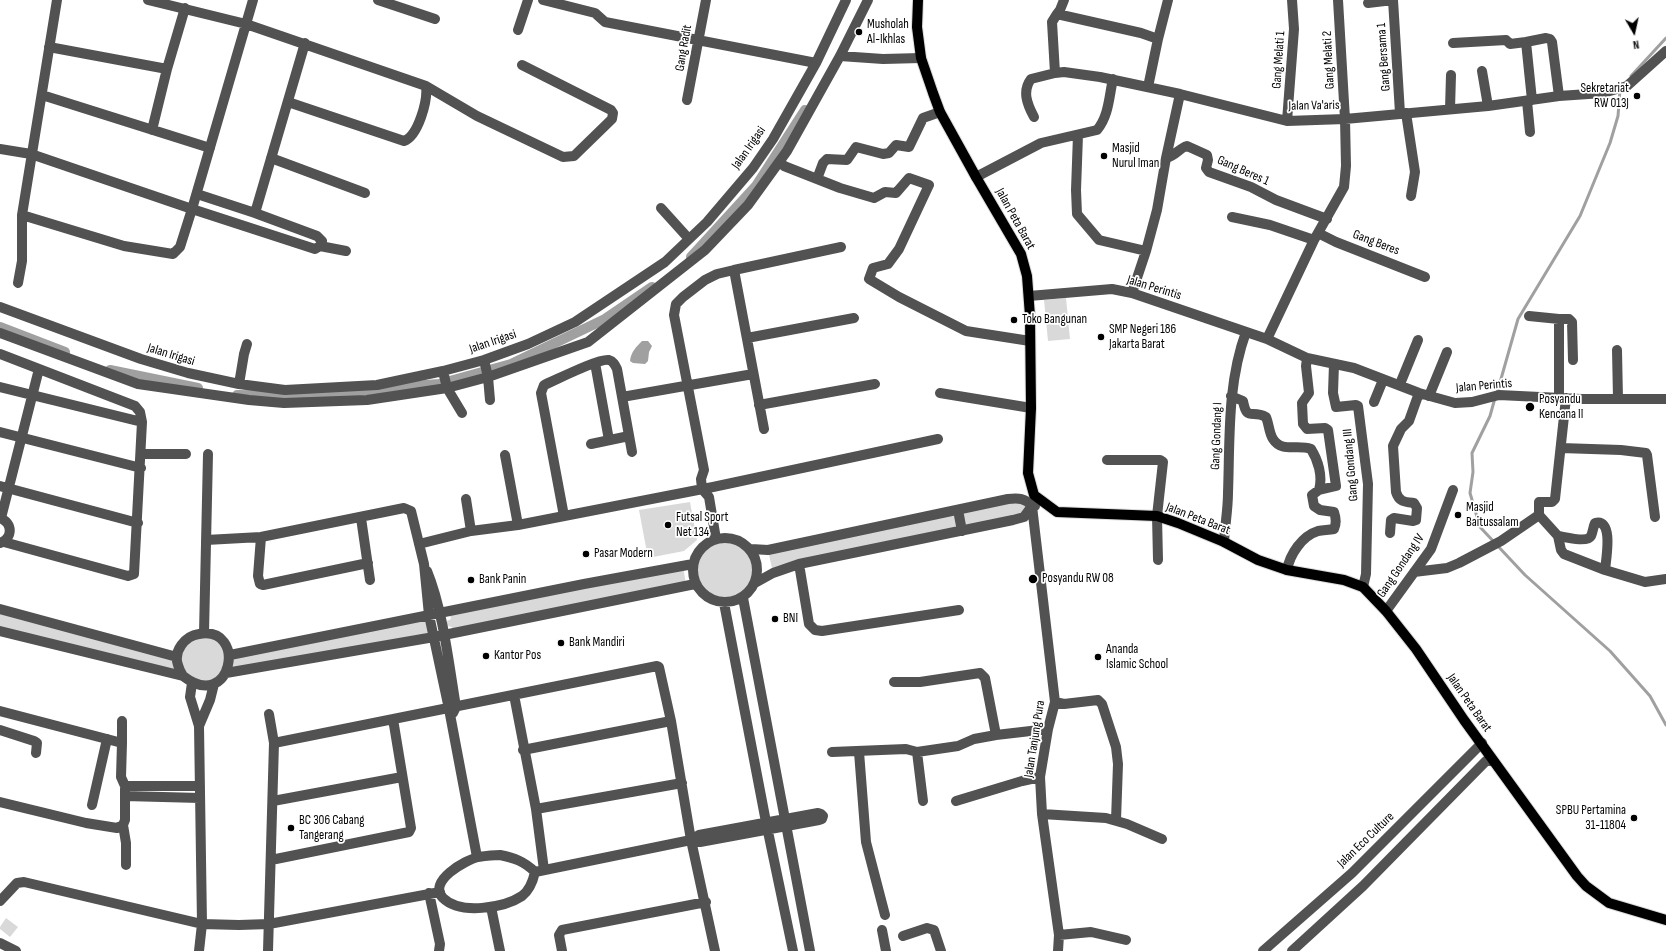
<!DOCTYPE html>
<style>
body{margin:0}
#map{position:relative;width:1666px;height:951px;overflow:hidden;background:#fff;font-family:"Sofia Sans Condensed",sans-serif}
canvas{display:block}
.north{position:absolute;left:1614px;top:12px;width:40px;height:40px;-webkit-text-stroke:3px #fff;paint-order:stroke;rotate:171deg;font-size:11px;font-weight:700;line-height:16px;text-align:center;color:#000}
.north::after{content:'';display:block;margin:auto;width:14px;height:18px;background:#000;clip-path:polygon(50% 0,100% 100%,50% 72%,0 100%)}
</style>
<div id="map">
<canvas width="1666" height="951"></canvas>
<div class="north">N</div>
</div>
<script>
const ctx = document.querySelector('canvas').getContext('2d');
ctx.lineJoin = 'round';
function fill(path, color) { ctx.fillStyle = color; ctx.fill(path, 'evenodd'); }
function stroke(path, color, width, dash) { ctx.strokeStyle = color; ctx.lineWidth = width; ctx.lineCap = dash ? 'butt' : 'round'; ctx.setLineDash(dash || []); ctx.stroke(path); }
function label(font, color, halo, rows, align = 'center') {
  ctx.font = font + ' "Sofia Sans Condensed",sans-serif'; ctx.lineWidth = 3.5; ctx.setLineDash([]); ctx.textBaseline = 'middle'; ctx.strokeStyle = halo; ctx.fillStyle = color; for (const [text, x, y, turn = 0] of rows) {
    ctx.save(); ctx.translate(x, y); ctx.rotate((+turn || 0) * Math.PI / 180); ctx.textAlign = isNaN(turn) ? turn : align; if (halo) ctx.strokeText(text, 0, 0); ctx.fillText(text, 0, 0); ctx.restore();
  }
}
fill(new Path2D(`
 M 1066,298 L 1070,339 L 1048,341 L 1044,300 Z
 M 1008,499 L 1032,506 L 1013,520 L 773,573 L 768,550 Z
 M 690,502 L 697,540 L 684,551 L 648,558 L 639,510 Z
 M693 570a32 32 0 1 1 64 0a32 32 0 1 1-64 0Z
 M 683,566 L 686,585 L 453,633 L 452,627 L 447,626 L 447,621 L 451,619 L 449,611 Z
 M 0,609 L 177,657 L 186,640 L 214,635 L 230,655 L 429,615 L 434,637 L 226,673 L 214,684 L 0,631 Z
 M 6,918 L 18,927 L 10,937 L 0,929 L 0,927 Z`), '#d9d9d9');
fill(new Path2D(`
 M 642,341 L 648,341 L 652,346 L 649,352 L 648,361 L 645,364 L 633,363 L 630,361 C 631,352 636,347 642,341 Z`), '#a0a0a0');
stroke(new Path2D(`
 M 1631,76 L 1666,38
 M 1497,393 L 1518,319 L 1580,216 L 1610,143 L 1618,116 L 1620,90
 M 1495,398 L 1490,416 L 1472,453 L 1473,472 L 1470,493 L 1480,527 L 1525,575 L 1610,651 L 1650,696 L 1666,725`), '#a0a0a0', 3);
stroke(new Path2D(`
 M 691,257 L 756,186 L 805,110
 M 0,327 L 65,352
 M 110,370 L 198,388
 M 237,395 L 316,396 L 387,388 L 439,384 L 511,364 L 605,319 L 652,287`), '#a0a0a0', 10);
const major = new Path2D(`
 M 918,0 L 917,27 L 921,58 L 933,93 L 940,112 L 976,177 L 1021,254 L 1027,276 L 1030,316 L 1031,408 L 1028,473 L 1034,495 L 1057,512 L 1157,516 L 1178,523 L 1224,542 L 1258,560 L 1287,570 L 1344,580 L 1363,587 L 1386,611 L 1416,649 L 1464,720 L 1577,876 L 1586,886 L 1609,903 L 1666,920`);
stroke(major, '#dbdbdb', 12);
stroke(new Path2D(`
 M 148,0 L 246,24 L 426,86 L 477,116 L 563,157 L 574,156 L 612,119 L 613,113 L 611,110 L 522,65
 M 378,0 L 435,19
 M 543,0 L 595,13 L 605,22 L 816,63
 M 1393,0 L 1400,113
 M 1368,3 L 1393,0
 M 1057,14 L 1060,10 L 1064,0
 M 518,30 L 528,0
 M 1526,42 L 1546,38 L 1550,39 L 1552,42 L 1559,96
 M 1453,43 L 1506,40 L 1510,44 L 1526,42 L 1532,100
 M 49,47 L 167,69
 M 840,56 L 883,59 L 921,58
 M 1482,71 L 1488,106
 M 1055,73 L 1052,22 L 1057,14 L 1141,33 L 1158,39
 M 1148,87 L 1158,39 L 1168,0
 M 42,95 L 210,148
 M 687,100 L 706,0
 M 1527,101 L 1530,132
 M 288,102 L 404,141 C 418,136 428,101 426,86
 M 1450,109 L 1451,75
 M 1406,113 L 1415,172 L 1411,196
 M 1034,117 C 1027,104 1022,91 1031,79 L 1055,73 L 1064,72 L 1100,77 L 1180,94 L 1287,121 L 1345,119 L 1488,106 L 1559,96 L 1603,93 L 1627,86 L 1666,51
 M 1287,121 L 1294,29 L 1292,0
 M 152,130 L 167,69 L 185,8
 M 1078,135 L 1076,190 L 1077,214 L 1099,240 L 1146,251
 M 0,149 L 31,154 L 192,209 L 315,249 L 320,246 L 346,251
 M 271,158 L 365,193
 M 1166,158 C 1177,155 1179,148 1187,146 L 1207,155 L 1208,160 L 1206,168 L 1209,172 L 1251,187 L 1276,200 L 1327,219
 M 780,161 L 784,166 L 840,188 L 874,198 L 885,192 L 896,193 L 909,178 L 929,185 L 899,249 L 888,264 L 873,268 L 869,279 L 899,297 L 966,331 L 1030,341
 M 976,177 L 1041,143 L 1097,130 C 1109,116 1109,96 1113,79
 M 817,179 L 823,163 L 827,159 L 847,160 L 856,147 L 883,154 L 889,153 L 896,145 L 909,147 L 923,118 L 940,112
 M 197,194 L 255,213 L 317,236 L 322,241 L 320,246
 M 661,208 L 689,239
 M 255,213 L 305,43
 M 22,215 L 124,246 L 173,254 L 180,247 L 192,209 L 253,0
 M 1232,217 L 1270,225 L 1314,240
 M 1318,233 L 1336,242 L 1425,277
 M 18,283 L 22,261 L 22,215 L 57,0
 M 1132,293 L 1146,251 L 1157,210 L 1166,158 L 1180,94
 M 1029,296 L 1112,289 L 1132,293 L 1267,339 L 1307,358 L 1354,368 L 1419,393 L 1455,403 L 1472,402 L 1499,395 L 1581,399 L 1666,399
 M 0,307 L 141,359 L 188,373 L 239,384 L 285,390 L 377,385 L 443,371 L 484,360 L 528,344 L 575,322 L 665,262 L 707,222 L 753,168 L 773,139 L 816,63 L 846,0
 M 1529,316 L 1559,319 L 1559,398
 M 1559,319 L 1569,319 L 1572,322 L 1573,360
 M 0,333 L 138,384 L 249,400 L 284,403 L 367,400 L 447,388 L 488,377 L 588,342 L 705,250 L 748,205 L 787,151 L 840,56 L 868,0
 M 747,338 L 854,318
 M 1267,339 L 1314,240 L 1344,187 L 1346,166 L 1345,119 L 1338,0
 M 1617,350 L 1618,399
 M 0,354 L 135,406 L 140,412 L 142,422 L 134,574 L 128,576 L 4,542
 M 484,360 L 488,377 L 490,400
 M 595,363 L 609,440
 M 1334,364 L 1333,393 L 1336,407 L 1356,405 L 1358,406 L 1368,484 L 1366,574 L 1363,587
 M 443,371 L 447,388 L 462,413
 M 239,384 L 244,354 L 247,344
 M 1400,384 L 1418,340
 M 0,387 L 142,422
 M 940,393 L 1031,408
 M 1231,396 L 1243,401 C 1247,422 1252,409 1266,417 C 1269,424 1269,433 1273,439 C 1282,453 1297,444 1311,449 C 1318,460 1323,476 1319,490
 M 1429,396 L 1447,352
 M 622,397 L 753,374
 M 1566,398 L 1555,499 L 1552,502 L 1539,502 L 1539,515 L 1558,536 L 1561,550 L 1564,554 L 1605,570 L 1645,582 L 1666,579
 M 1374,402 L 1383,380
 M 759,405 L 875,384
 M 764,429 L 734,270 L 841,247
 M 0,432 L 141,468
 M 591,444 L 629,436
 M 1561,448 L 1621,450 L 1646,453 L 1647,455 L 1655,517
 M 141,454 L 186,454
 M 505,455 L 518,525
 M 1107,460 L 1160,460 L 1163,462 L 1157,516 L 1158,560
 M 0,486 L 138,523
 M 466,499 L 471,531
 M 1032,506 L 1055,702 L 1048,729 L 1040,777 L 1042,814 L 1059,935 L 1058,951
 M 958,510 L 962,531
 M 564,516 L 541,393 L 544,385 C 556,380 599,358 609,360 C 613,361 615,365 617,369 L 632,452
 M 0,518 C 13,523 13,538 0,543
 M 1,518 L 39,369
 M 361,518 L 370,580
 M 1390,533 L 1391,520 L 1394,518 L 1413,521 L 1416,520 L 1417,508 L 1414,503 C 1405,502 1399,502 1396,492 L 1393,446 L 1401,429 L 1409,421 L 1419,393
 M 1558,536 C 1565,537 1587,543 1591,536 C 1593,532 1593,527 1595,523 C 1614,518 1606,559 1605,570
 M 261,537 L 258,576 L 260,584 L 263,585 L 368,563
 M693 570a32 32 0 1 1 64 0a32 32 0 1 1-64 0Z
 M 716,539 L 709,497 L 702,489 L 701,479 L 704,470 L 674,315 L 676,304 L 683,297 L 705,280 L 717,274 L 734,270
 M 206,540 L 261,537 L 404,508 L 411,511 L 424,564 L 429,615 L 449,709 L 477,857
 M 1224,542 C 1225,525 1228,509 1228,493 C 1230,439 1227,384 1246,332
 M 419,544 L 471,531 L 518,525 L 713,487 L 938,439
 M 751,549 L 768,550 L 1008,499 C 1019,498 1025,498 1032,506
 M 799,564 L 809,624 L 815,630 L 822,631 L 959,610
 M 1287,570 C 1290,554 1302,536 1318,531 C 1324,530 1329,530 1334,529 C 1337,523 1336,518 1334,512 L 1320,510 L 1314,506 L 1312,495 L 1319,490 L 1336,486 L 1328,430 L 1325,428 L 1307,429 L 1303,424 L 1302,403 L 1309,393 L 1306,366 L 1307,358
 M 427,571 C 443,610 449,665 456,707 L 453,713
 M 1414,572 L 1447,568 L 1459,563 L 1501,541 L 1539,515
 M 755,583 L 773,573 L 799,564 L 1013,520 L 1024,517 L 1032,506 L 1035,506
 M 743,598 L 810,951
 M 724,603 L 766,822 L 793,951
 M 0,609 L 177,657
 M 1386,611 L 1431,549 L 1453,490
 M 0,631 L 183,676 C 232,714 248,625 199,634 C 185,636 173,651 178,665 C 179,669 181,673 183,676
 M 204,633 L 208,454
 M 230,655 L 584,584 L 693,564
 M 226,673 L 434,637 L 695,584
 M 894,682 L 920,682 L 980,673 L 985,678 L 996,735
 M 192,683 L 190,697 L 199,726 L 202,924 L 199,951
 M 514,695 L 536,809 L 544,870
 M 1055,702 L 1064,704 L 1098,700 L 1102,704 L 1116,747 L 1118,764 L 1116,820
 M 0,711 L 122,743 L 121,777 L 125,786 L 125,820 L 123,825 L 117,828 L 86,823 L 0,802
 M 122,721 L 122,743
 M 199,726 L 210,700 L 214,684
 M 0,730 L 34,741 L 37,743 L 36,753
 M 274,743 L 657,666 L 659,667 L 671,721 L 691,840 L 715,951
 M 523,750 L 671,721
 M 832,752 L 906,749 L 917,752 L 958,746 L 974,739 L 996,735 L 1048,729
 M 859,752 L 866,842 L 885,915
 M 917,752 L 923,801
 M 125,786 L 200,786
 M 125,796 L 200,798
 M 273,801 L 402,777
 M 956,801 L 1022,781 L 1040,777
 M 92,805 L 107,739
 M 536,809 L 682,783
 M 1042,814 L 1106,818 L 1127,824 L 1162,839
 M 123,825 L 126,843 L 126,865
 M 500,855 C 514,858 524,861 535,872 C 533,881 530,890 522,896 C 504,908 460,915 443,898 C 427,881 466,860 478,857 C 485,856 492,855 500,855 Z
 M 271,860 L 409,832 L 411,828 L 393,719
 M 535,872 L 691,840 L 699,835 L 818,813 L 821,814 L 823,816 L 822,819 L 819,820 L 700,842 L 691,840
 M 429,893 L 440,944 L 439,951
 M 0,901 L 17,883 L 24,882 L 202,924 L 239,925 L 269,924 L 440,892
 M 491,907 L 500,951
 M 882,930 L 886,951
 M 1059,935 L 1091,932 L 1126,940
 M 903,936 L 927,928 L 934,930 L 941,951
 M 0,943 L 16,951
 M 268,951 L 274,743 L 269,714
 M 562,951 L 559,935 L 562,930 L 706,902
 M 1263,951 L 1352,873 L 1482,743
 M 1292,951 L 1363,886 L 1486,761 L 1493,761`), '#525252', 10);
stroke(major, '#000', 10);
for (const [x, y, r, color] of [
 [859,32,4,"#000"],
 [1637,96,4,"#000"],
 [1104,156,4,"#000"],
 [1014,320,4,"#000"],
 [1101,337,4,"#000"],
 [1530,407,5,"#000"],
 [1458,515,4,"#000"],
 [668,525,4,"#000"],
 [586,554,4,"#000"],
 [1033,579,5,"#000"],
 [471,580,4,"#000"],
 [775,619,4,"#000"],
 [561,643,4,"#000"],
 [486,656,4,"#000"],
 [1098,657,4,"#000"],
 [1634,818,4,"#000"],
 [291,828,4,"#000"]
]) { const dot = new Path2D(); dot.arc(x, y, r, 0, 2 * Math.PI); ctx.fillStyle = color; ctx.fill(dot); stroke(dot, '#fff', 1.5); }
label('13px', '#000', '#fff', [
 ["Musholah",867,25],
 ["Al-Ikhlas",867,40],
 ["Sekretariat",1629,89,"right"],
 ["RW 013J",1629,104,"right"],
 ["Masjid",1112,149],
 ["Nurul Iman",1112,164],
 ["Toko Bangunan",1022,320],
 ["SMP Negeri 186",1109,330],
 ["Jakarta Barat",1109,345],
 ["Posyandu",1539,400],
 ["Kencana II",1539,415],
 ["Masjid",1466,508],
 ["Baitussalam",1466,523],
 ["Futsal Sport",676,518],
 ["Net 134",676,533],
 ["Pasar Modern",594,554],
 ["Posyandu RW 08",1042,579],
 ["Bank Panin",479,580],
 ["BNI",783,619],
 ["Bank Mandiri",569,643],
 ["Ananda",1106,650],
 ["Islamic School",1106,665],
 ["Kantor Pos",494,656],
 ["SPBU Pertamina",1626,811,"right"],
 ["31-11804",1626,826,"right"],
 ["BC 306 Cabang",299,821],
 ["Tangerang",299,836]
], 'left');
label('13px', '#000', '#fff', [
 ["Gang Radit",684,48,-80],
 ["Gang Bersama 1",1384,57,-94],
 ["Gang Melati 1",1279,60,-86],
 ["Gang Melati 2",1329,60,-93],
 ["Jalan Va'aris",1314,106,-1],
 ["Jalan Irigasi",749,148,-55],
 ["Gang Beres 1",1243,171,24],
 ["Jalan Peta Barat",1015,219,61],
 ["Gang Beres",1376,243,21],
 ["Jalan Perintis",1154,288,17],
 ["Jalan Irigasi",493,342,-19],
 ["Jalan Irigasi",171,355,17],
 ["Jalan Perintis",1484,386,-5],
 ["Gang Gondang I",1217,436,-88],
 ["Gang Gondang III",1351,465,-95],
 ["Jalan Peta Barat",1198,519,21],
 ["Gang Gondang IV",1401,566,-56],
 ["Jalan Peta Barat",1469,703,55],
 ["Jalan Tanjung Pura",1035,739,-81],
 ["Jalan Eco Culture",1366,840,-44]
]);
</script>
